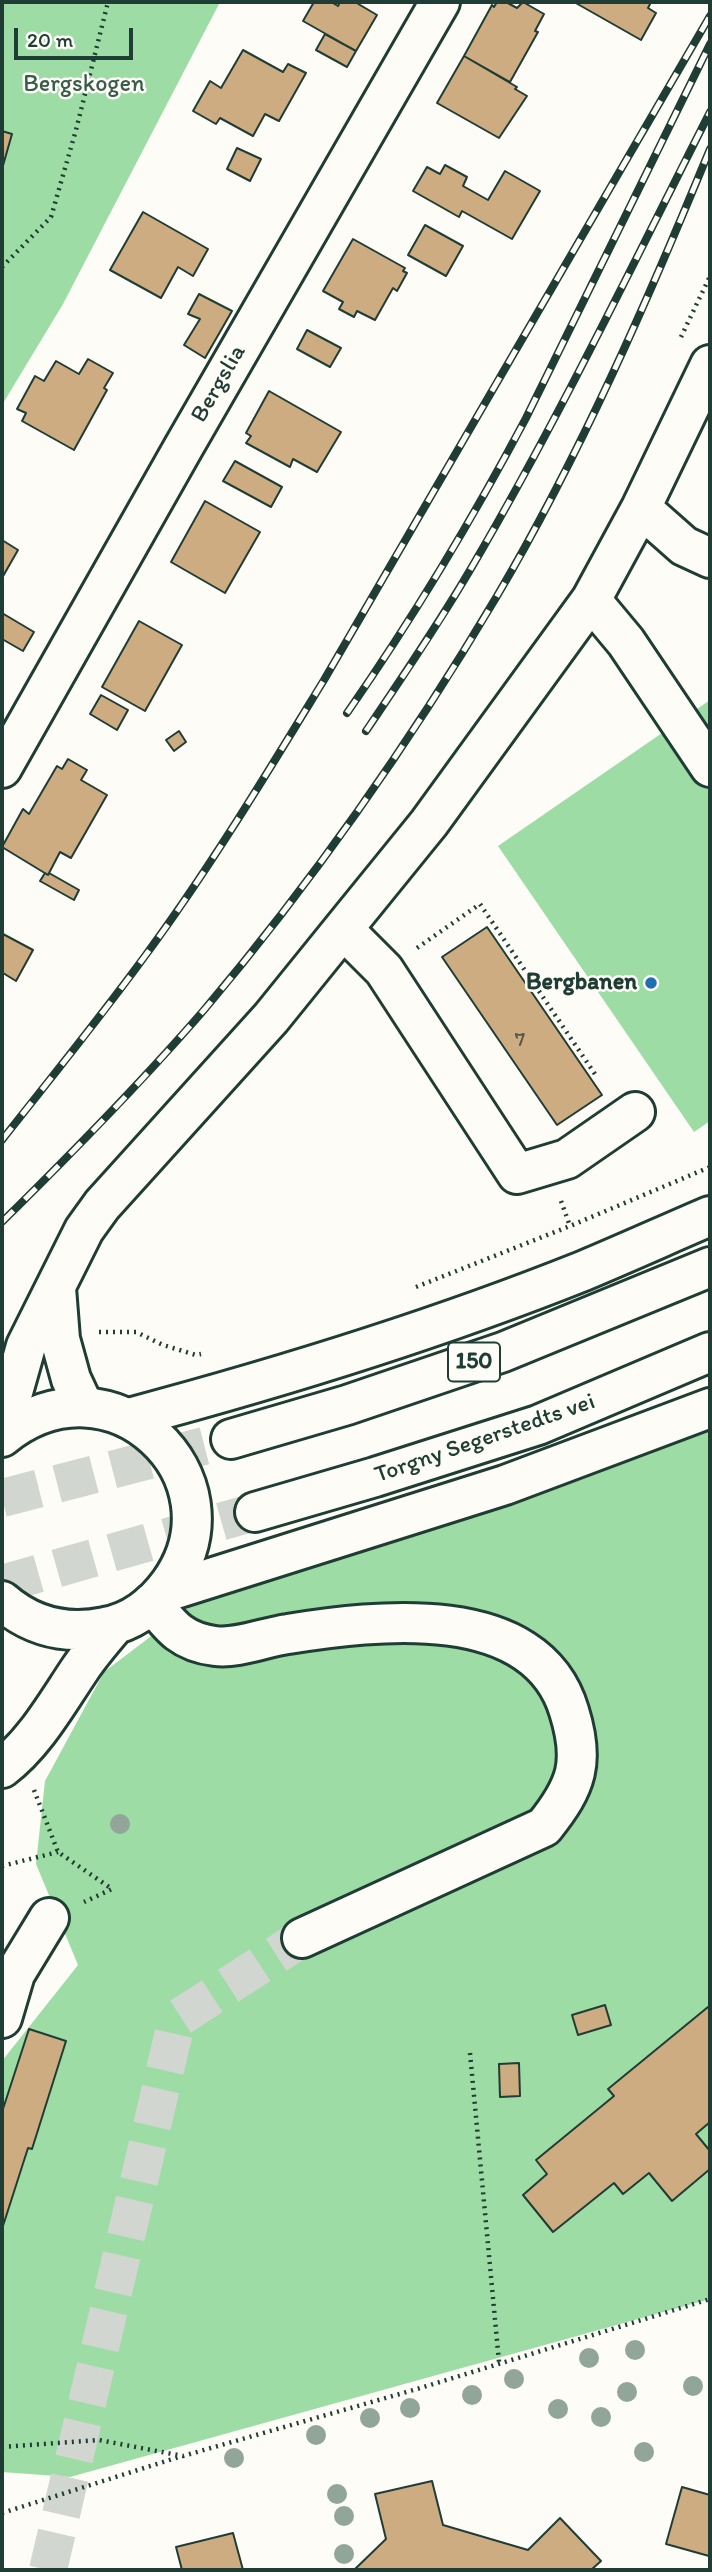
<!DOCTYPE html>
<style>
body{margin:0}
#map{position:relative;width:712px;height:2572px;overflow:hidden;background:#fdfcf7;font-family:Itim,sans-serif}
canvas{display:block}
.frame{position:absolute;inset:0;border:4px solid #1f3d34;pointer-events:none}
.scale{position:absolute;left:14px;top:28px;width:119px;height:32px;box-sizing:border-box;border:4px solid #1f3d34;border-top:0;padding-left:9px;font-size:21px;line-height:24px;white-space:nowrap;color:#1f3d34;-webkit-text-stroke:5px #fdfcf7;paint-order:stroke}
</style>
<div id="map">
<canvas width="712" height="2572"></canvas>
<div class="frame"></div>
<div class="scale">20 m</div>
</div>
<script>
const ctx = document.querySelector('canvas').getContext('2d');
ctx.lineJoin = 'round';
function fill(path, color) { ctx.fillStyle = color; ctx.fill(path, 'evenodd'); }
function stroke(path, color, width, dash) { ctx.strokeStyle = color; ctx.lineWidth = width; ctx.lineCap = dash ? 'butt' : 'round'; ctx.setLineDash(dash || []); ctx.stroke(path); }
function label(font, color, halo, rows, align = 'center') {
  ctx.font = font + ' Itim,sans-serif'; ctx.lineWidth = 5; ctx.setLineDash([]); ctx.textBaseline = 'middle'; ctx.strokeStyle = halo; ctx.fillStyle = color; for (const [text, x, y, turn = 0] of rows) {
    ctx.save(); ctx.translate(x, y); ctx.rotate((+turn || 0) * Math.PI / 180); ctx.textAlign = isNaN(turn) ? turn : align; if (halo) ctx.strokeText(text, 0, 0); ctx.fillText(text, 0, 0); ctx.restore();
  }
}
fill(new Path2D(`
 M 2,2 L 220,2 L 63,304 L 2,405 Z
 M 710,700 L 710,1121 L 694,1132 L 498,846 Z
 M 710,1426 L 710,2299 L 70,2477 L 2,2472 L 2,2061 L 78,1965 L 36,1864 L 45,1781 L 104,1672 L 213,1589 Z`), '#9ddca5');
const building = new Path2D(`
 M 314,2 L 331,2 L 338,6 L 340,2 L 355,2 L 377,15 L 356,51 L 303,21 Z
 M 497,2 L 506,2 L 517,8 L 523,2 L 544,14 L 535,31 L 538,32 L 510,82 L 464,56 L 492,5 L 494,7 Z
 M 574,2 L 651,2 L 648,8 L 656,13 L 641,40 Z
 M 325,34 L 356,51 L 347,67 L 316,50 Z
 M 243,50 L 283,72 L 288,64 L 306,73 L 279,121 L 265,114 L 253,136 L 220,118 L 216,124 L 193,111 L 210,81 L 221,88 Z
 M 464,56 L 517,87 L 515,89 L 527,96 L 499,138 L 437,103 Z
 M 2,131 L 12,134 L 2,169 Z
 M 237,148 L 261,159 L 250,181 L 227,169 Z
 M 445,165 L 467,177 L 463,186 L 488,200 L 505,171 L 540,191 L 512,239 L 462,211 L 459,217 L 413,191 L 427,167 L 440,174 Z
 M 143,212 L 208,249 L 193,276 L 178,267 L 161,298 L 110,270 Z
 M 425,225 L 463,246 L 446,276 L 408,255 Z
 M 353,239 L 405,268 L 403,271 L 407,273 L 397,291 L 393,288 L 375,320 L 357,311 L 354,317 L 339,309 L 343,302 L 323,291 Z
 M 199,294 L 232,311 L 205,358 L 184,345 L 200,319 L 188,314 Z
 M 307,330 L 341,348 L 330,367 L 297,349 Z
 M 88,359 L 113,373 L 104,388 L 107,390 L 74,450 L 22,421 L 26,413 L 17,409 L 35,376 L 44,381 L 56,361 L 79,374 Z
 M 269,391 L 341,432 L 317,472 L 293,459 L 290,467 L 246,443 L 251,436 L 246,433 Z
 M 235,461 L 282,487 L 271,507 L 223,481 Z
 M 205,501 L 260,532 L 225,593 L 171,562 Z
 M 2,540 L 18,550 L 2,578 Z
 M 2,613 L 34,632 L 23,651 L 2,639 Z
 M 139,621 L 182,645 L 145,711 L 102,687 Z
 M 101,695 L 128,710 L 117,730 L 90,714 Z
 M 179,731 L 186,742 L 174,751 L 166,740 Z
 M 68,759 L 87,770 L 81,780 L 107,795 L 71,858 L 60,852 L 48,875 L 2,847 L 23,809 L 29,814 L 57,766 L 62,769 Z
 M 45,873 L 48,875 L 49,873 L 79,890 L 74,900 L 40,881 Z
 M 487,927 L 602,1095 L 557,1125 L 442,957 Z
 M 3,934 L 33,950 L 16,981 L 3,973 L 2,975 Z
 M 605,2005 L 611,2025 L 578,2035 L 572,2015 Z
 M 708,2007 L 710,2010 L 710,2122 L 696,2134 L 710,2151 L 710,2169 L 672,2201 L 649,2173 L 623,2194 L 614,2183 L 553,2232 L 523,2195 L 547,2174 L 536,2160 L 614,2096 L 608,2089 Z
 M 29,2029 L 66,2041 L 32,2149 L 28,2148 L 2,2229 L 2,2112 Z
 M 519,2063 L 520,2096 L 500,2097 L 499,2064 Z
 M 432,2481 L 443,2525 L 528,2550 L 560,2518 L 601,2561 L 591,2570 L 354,2570 L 386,2539 L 375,2494 Z
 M 682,2487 L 710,2495 L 710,2560 L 709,2556 L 666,2544 Z
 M 233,2533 L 243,2570 L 182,2570 L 176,2547 Z`);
fill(building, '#ceac81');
stroke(building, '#1f3d34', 2);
stroke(new Path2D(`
 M 48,2570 L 177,2019 L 302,1938`), '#d1d6d0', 38, [38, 19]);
stroke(new Path2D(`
 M 2,1498 L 231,1439
 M 2,1584 L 255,1512`), '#d1d6d0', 38, [38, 19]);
const minor = new Path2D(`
 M 641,508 L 684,546 L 710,558
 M 591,600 L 626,642 L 710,767
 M 2,768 L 183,448 L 440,2
 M 343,929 L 384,970 L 517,1174 L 567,1159 L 635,1112
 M 56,1288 L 60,1339 L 71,1379 L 84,1407
 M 2,1431 L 26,1346 L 84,1230 L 102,1205 L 271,1018 L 343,929 L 429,823 L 591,600 L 641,508 L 710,365
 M 152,1603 C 171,1627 182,1642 215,1646 C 238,1649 265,1637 288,1634 C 375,1620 536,1600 569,1711 C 585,1762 577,1786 544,1827 L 302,1938
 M 2,2018 L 15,1974 L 49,1918`);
const major = new Path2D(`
 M 2,1437 C 111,1348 245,1478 170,1583 C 154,1605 132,1622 105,1627 C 67,1635 32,1627 2,1601
 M 2,1768 C 35,1743 57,1703 80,1669 C 90,1654 102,1640 114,1626`);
const highway = new Path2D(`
 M 129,1418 C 283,1377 435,1330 583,1271 C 626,1253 668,1234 710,1216
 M 231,1439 L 347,1405 L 503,1352 L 710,1267
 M 255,1512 L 375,1477 L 538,1425 L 710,1352
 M 163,1593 L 505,1485 L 710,1408`);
stroke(minor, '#1f3d34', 44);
stroke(major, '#1f3d34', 44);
stroke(highway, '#1f3d34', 44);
stroke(new Path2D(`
 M 2,267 L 51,217 L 76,130 L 108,2
 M 681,337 L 710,276
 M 417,948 L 480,904 L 597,1077
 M 561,1201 L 570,1226
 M 416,1287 L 570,1226 L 710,1167
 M 99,1332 L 136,1332 L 163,1345 L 196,1355 L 201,1354
 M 34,1790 L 58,1852 L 112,1889 L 84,1902
 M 2,1866 L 58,1852
 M 470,2053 L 499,2362
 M 2,2447 L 99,2440 L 183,2456 L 417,2389 L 710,2299
 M 2,2513 L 182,2456`), '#1f3d34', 4.5, [2, 5]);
stroke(minor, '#fdfcf7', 38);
stroke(major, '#fdfcf7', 38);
stroke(highway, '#fdfcf7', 38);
const rail = new Path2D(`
 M 347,713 C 413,618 472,520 526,418 L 710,44
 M 366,731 C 403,676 440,622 473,565 C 559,418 633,264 710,112
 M 2,1140 C 50,1079 99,1019 145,956 C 210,868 267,773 324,680 L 710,16
 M 2,1222 C 71,1154 140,1084 204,1010 C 313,881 411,741 497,596 C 580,455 648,300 710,149`);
stroke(rail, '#1f3d34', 8);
stroke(rail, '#fdfcf7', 5, [16]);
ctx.fillStyle = '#91a598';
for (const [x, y] of [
 [120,1824],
 [635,2350],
 [589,2358],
 [514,2379],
 [693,2386],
 [627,2392],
 [472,2395],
 [410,2408],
 [558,2409],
 [601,2417],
 [370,2418],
 [316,2435],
 [644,2452],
 [234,2458],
 [337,2494],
 [344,2516],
 [344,2554]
]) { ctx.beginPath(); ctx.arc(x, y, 10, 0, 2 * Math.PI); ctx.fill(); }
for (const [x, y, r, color] of [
 [651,983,7,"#1f6fb2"]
]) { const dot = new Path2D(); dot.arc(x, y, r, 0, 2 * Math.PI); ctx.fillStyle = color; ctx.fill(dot); stroke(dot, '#fdfcf7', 2.5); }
label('21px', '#4b5947', null, [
 ["7",520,1041]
]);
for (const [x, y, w] of [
 [474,1362,52]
]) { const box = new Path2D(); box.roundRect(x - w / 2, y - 19.5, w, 39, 5); ctx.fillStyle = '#fdfcf7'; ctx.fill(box); stroke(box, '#1f3d34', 2); }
label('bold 23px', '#1f3d34', null, [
 ["150",474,1362]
]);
label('24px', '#385d4b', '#fdfcf7', [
 ["Bergskogen",84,85]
]);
label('24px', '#1f3d34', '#fdfcf7', [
 ["Bergslia",219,384,-60],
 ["Torgny Segerstedts vei",485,1439,-19]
]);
label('bold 24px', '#1f3d34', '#fdfcf7', [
 ["Bergbanen",637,983]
], 'right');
</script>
